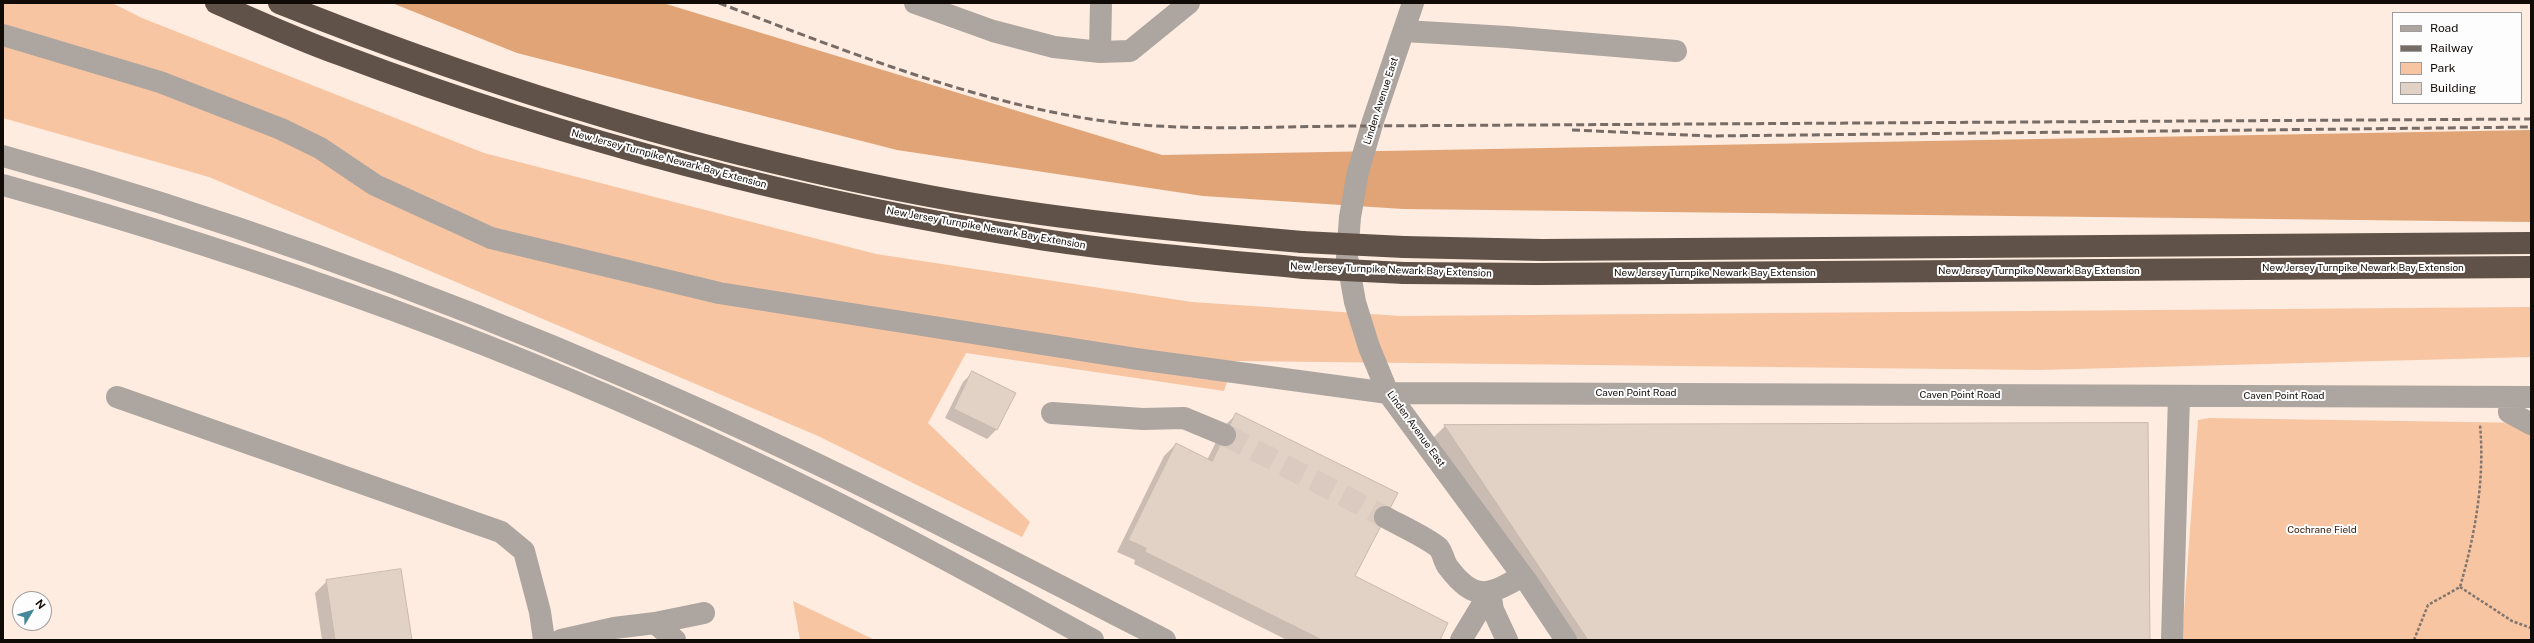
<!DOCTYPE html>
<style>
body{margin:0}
#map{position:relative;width:2534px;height:643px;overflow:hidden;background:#feece0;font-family:"Public Sans",sans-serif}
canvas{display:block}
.frame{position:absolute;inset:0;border:4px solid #110b08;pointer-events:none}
.legend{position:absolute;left:2392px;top:12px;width:130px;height:92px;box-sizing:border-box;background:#fdfdfd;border:1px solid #9f9c9b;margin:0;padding:5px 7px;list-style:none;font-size:12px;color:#110b08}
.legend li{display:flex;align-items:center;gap:8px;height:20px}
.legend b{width:20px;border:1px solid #9f9c9b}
.north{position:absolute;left:12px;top:591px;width:40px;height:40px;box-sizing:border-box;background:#fdfdfd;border:1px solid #9f9c9b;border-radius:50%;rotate:52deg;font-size:11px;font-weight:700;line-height:16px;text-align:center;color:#110b08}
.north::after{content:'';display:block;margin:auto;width:14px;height:18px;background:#458799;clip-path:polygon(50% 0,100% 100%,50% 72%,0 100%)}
</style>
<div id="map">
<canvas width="2534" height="643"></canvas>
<div class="frame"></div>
<ul class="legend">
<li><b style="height:5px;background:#ada5a0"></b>Road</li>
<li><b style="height:5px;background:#776c65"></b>Railway</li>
<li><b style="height:11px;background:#f7c5a2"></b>Park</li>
<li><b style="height:11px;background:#e2d1c5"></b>Building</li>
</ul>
<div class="north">N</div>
</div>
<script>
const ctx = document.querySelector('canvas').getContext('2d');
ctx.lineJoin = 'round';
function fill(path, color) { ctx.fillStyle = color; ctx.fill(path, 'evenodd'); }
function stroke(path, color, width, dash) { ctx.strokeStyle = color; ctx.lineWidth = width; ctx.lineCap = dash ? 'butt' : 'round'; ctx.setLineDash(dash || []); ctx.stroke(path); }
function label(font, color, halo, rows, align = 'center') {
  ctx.font = font + ' "Public Sans",sans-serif'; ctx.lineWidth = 4; ctx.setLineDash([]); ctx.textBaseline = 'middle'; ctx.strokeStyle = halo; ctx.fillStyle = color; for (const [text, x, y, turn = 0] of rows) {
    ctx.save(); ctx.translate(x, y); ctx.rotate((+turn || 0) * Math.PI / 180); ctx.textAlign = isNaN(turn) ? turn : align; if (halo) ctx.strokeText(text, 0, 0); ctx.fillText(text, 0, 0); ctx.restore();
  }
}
fill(new Path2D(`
 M 3,3 L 112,3 L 142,18 L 484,153 L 876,254 L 1192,302 L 1401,316 L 2531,307 L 2531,357 L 2038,370 L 1234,361 L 1224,391 L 966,353 L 928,423 L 1030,522 L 1022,537 L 818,436 L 209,177 L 3,118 Z
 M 2209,418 L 2531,423 L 2531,640 L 2182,640 L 2198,420 Z
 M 793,601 L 875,640 L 800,640 Z`), '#f7c5a2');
fill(new Path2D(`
 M 392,3 L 663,3 L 1162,155 L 2531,130 L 2531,222 L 1403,209 L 1203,196 L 897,150 L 517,53 Z`), '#e1a477');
fill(new Path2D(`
 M 972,373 L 1014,393 L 996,430 L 987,439 L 945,418 L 963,382 Z
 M 1236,415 L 1354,576 L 1439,640 L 1287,640 L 1134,564 L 1135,560 L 1117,552 L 1164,456 L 1176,444 L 1207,460 L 1224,426 Z
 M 2147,424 L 2149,640 L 1569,640 L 1433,438 L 1445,426 Z
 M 327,581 L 411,640 L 322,640 L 315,593 Z`), '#0003');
const building = new Path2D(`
 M 972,371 L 1016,393 L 997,430 L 954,409 Z
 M 1236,413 L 1398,493 L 1355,576 L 1448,623 L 1440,640 L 1322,640 L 1145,552 L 1146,548 L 1128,540 L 1176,443 L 1212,461 Z
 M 2148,423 L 2150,640 L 1588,640 L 1444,425 Z
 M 401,569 L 412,640 L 335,640 L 326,580 Z`);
fill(building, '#e2d1c5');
stroke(building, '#c9b8ac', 1);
stroke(new Path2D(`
 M 1225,435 L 1385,517`), '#dacac0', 22, [22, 11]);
stroke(new Path2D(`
 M 2460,587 L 2512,621 L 2531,628
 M 2414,640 L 2428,605 L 2460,587 C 2475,535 2485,480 2480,425`), '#81756e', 2.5, [3, 2]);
stroke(new Path2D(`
 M 915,3 L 993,31 L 1054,47 L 1100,52 L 1130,51 L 1189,3
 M 1413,3 L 1373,121 L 1358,172 L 1350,217 L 1347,257 L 1355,302 L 1369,347 L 1388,393 L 1528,583 L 1566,640
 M 1404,31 L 1507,37 L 1676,51
 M 3,35 L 160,82 L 281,129 L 320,148 L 375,185 L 491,238 L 719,293 L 1137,359 L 1388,393 L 2531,397
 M 1100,52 L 1101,3
 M 3,156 C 216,215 427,291 630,379 C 813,457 989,549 1165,640
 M 3,185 C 255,255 509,345 745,458 C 864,514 979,577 1093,640
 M 117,397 L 501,532 L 524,551 L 540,612 L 544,640
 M 2510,397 L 2509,412 L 2531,424
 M 1052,413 L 1143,419 L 1184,418 L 1225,435
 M 1385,517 C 1399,525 1428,538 1439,548 C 1443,553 1444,562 1448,567 C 1475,603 1489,595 1523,576
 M 1490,592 L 1493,610 L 1507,640
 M 655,623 L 704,613
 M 561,640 L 614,628 L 655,623 L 675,640
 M 1461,640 L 1490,592
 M 2172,640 L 2179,396`), '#ada5a0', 22);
stroke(new Path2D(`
 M 216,3 C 257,21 299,40 341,55 C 569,141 805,203 1045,240 C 1131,253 1218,260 1304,268
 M 279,3 C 489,87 706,154 929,196 C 1052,219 1177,231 1302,242
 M 1404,247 L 1542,250 L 2531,243
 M 1404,273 L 1536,274 L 2531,267`), '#605248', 22);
stroke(new Path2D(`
 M 719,3 C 837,48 965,99 1090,119 C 1179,133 1272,126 1362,126 L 2531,119
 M 1572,130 L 1710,136 L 2531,127`), '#776c65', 3, [8, 4]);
stroke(new Path2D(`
 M 1302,242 L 1404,247
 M 1304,268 L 1404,273`), '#605248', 22);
label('10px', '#110b08', '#fdfdfd', [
 ["Linden Avenue East",1381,101,-72],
 ["New Jersey Turnpike Newark Bay Extension",669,159,15],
 ["New Jersey Turnpike Newark Bay Extension",986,228,10],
 ["New Jersey Turnpike Newark Bay Extension",2363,268],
 ["New Jersey Turnpike Newark Bay Extension",1391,270,2],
 ["New Jersey Turnpike Newark Bay Extension",2039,271],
 ["New Jersey Turnpike Newark Bay Extension",1715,273],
 ["Caven Point Road",1636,393],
 ["Caven Point Road",1960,395],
 ["Caven Point Road",2284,396],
 ["Linden Avenue East",1416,429,54]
]);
label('10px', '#3b220f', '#fdfdfd', [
 ["Cochrane Field",2322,530]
]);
</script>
